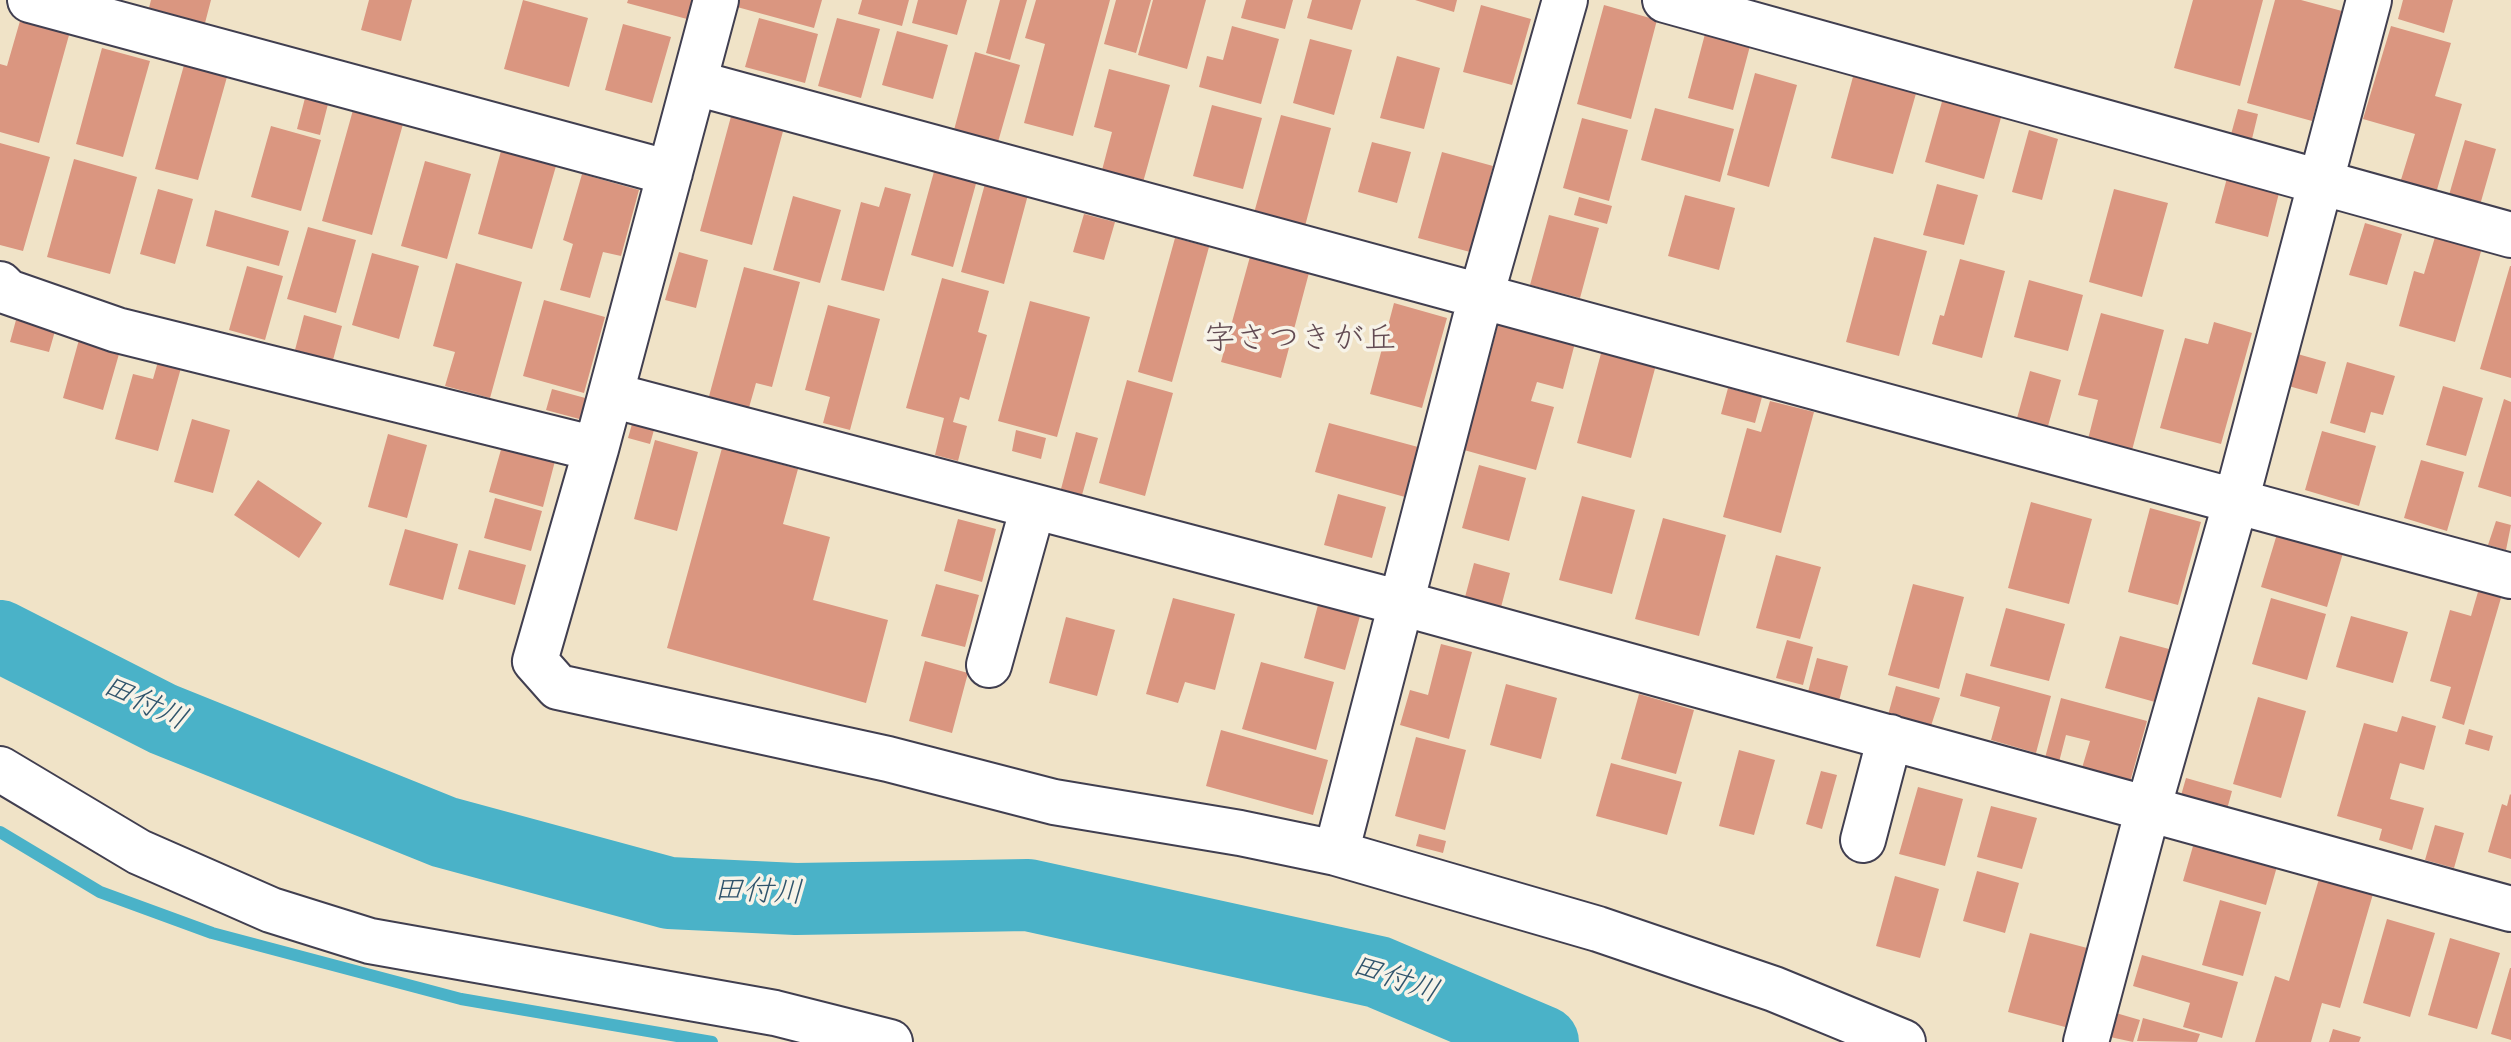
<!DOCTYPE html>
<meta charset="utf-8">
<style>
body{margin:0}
canvas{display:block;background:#f0e3c7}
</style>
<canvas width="2511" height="1042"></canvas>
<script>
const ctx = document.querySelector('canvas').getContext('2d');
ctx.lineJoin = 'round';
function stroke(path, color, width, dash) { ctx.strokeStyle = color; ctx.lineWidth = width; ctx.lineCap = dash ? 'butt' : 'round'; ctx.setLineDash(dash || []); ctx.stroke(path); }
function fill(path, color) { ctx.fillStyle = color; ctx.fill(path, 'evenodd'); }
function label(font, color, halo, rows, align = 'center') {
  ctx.font = font + ' Dekko,"Klee One",sans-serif'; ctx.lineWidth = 7; ctx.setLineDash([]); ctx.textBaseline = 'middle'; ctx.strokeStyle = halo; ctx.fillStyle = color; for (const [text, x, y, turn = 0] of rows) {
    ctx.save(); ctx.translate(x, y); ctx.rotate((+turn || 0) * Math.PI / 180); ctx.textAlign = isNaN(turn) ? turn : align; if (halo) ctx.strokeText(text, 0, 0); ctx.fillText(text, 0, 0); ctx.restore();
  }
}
stroke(new Path2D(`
 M 0,832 L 100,892 L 212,933 L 461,999 L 712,1042`), '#4ab2c8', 12);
stroke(new Path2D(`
 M 0,636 L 163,719 L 444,832 L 669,893 L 796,899 L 1028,895 L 1378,972 L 1543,1042`), '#4ab2c8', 72);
fill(new Path2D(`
 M 151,0 L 211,0 L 205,23 L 149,8 Z
 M 369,0 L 412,0 L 401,41 L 361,30 Z
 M 523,0 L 588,18 L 569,87 L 504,69 Z
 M 628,0 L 692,0 L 687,19 L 627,3 Z
 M 739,0 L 822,0 L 814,28 L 737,7 Z
 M 862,0 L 909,0 L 902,26 L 858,14 Z
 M 918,0 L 967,0 L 957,35 L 912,23 Z
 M 1000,0 L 1027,0 L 1010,60 L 986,53 Z
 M 1036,0 L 1110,0 L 1073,136 L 1024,123 L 1045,44 L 1025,38 Z
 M 1116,0 L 1151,0 L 1136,53 L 1104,44 Z
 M 1153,0 L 1206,0 L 1187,69 L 1138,55 Z
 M 1246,0 L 1293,0 L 1285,29 L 1241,18 Z
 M 1312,0 L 1361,0 L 1352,30 L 1307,18 Z
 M 1415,0 L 1457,0 L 1454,12 Z
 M 2193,0 L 2263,0 L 2240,86 L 2174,68 Z
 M 2275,0 L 2301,0 L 2342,11 L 2312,121 L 2247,103 Z
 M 2403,0 L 2453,0 L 2444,33 L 2398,19 Z
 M 1481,5 L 1531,19 L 1512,85 L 1463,72 Z
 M 1604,5 L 1657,20 L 1631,119 L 1577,104 Z
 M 22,14 L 71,28 L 39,143 L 0,132 L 0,64 L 7,66 Z
 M 759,18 L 818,34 L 805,83 L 745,67 Z
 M 837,18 L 880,29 L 861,98 L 818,86 Z
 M 623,24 L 671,37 L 652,103 L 605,90 Z
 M 1232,26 L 1279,39 L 1261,104 L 1199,87 L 1207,56 L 1223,60 Z
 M 2391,26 L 2451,43 L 2435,96 L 2462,104 L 2436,193 L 2400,183 L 2415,134 L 2363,119 Z
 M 897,31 L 948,45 L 933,99 L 882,85 Z
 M 1705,34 L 1750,46 L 1733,110 L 1688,98 Z
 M 1310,39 L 1352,50 L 1334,115 L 1293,103 Z
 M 102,48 L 150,61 L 123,157 L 76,144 Z
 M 975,52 L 1020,65 L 998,142 L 954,130 Z
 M 1397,56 L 1440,68 L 1424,129 L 1380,118 Z
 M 184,65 L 227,77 L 198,180 L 155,169 Z
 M 1109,69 L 1170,85 L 1142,186 L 1101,174 L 1112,132 L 1094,127 Z
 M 1755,73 L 1797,85 L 1769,187 L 1727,175 Z
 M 1854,73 L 1917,90 L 1893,174 L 1831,158 Z
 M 305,98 L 328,104 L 320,135 L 297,129 Z
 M 1943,98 L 2002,114 L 1984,179 L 1925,162 Z
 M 1212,105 L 1262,118 L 1243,189 L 1193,176 Z
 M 1655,108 L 1734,129 L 1720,182 L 1641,160 Z
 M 733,109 L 785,124 L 752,245 L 700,231 Z
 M 2238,109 L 2258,114 L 2251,143 L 2230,138 Z
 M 353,110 L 403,124 L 372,235 L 322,221 Z
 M 1281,115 L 1331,128 L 1305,226 L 1254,213 Z
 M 1582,118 L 1628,130 L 1609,201 L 1563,188 Z
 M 271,126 L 321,140 L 301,211 L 251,197 Z
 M 2029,130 L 2058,139 L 2042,200 L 2012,192 Z
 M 2465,140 L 2496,149 L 2480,205 L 2449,195 Z
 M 1372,142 L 1411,152 L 1397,203 L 1358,192 Z
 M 0,143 L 50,157 L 23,251 L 0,245 Z
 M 501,151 L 556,166 L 532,249 L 478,234 Z
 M 1442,152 L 1493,166 L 1470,252 L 1418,238 Z
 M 74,159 L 137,177 L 110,274 L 47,257 Z
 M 425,161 L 471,174 L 447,259 L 401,246 Z
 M 935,168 L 977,180 L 953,267 L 911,255 Z
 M 582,174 L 639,190 L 621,256 L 603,252 L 590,298 L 560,290 L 573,244 L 563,240 Z
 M 2227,178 L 2279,193 L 2268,237 L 2215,223 Z
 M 986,180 L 1029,191 L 1004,284 L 961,272 Z
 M 1937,184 L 1978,195 L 1964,245 L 1923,235 Z
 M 885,187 L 911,194 L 884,291 L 841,280 L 861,202 L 879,207 Z
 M 158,189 L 193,199 L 175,264 L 140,254 Z
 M 2114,189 L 2168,203 L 2142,297 L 2089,282 Z
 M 1685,195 L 1735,208 L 1719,270 L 1668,256 Z
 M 793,196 L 841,210 L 820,283 L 773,270 Z
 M 1579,197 L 1612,206 L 1607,224 L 1574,215 Z
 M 215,210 L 289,231 L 279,266 L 206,246 Z
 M 1084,214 L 1115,222 L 1104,260 L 1073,252 Z
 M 1549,215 L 1599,228 L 1580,298 L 1530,285 Z
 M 2365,223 L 2402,234 L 2387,285 L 2349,275 Z
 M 308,227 L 356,240 L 336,313 L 287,299 Z
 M 2438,227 L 2484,241 L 2455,342 L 2399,326 L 2414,271 L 2424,274 Z
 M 1874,237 L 1927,251 L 1899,356 L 1846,342 Z
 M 1175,238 L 1209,247 L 1172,382 L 1138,372 Z
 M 679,252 L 708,260 L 696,308 L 665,300 Z
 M 372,253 L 419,266 L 399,339 L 352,325 Z
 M 1251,253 L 1310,269 L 1281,378 L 1221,362 Z
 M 1960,259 L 2005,271 L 1982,358 L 1932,344 L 1940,315 L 1944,316 Z
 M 456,263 L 522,282 L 490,398 L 445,386 L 455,352 L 433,346 Z
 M 247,266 L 283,276 L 265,340 L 229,330 Z
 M 2510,266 L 2511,266 L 2511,378 L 2480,369 Z
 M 744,267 L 800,282 L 772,387 L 756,383 L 748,411 L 708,400 Z
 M 942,278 L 989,291 L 978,332 L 987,335 L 969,400 L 960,397 L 953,422 L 967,426 L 958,461 L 935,455 L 944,418 L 906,408 Z
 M 2029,280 L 2083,295 L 2068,351 L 2014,337 Z
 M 544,300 L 605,317 L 584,393 L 523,376 Z
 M 1030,301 L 1090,317 L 1057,437 L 998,421 Z
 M 1394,303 L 1447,318 L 1422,408 L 1370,394 Z
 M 828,305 L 880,319 L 850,430 L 823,423 L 830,397 L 805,390 Z
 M 2101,313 L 2164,330 L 2131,454 L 2087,443 L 2098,400 L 2078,395 Z
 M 304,315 L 342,326 L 333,360 L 295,350 Z
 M 1500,318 L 1576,339 L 1563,389 L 1537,382 L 1531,401 L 1554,407 L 1536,470 L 1464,450 Z
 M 16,320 L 55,331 L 49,352 L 10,342 Z
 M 2214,322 L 2252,333 L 2221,444 L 2160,428 L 2185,338 L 2208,344 Z
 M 80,336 L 121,347 L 103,410 L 63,398 Z
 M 1603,346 L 1657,361 L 1631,458 L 1577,443 Z
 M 161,351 L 184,357 L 158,451 L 115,439 L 133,374 L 153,379 Z
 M 2294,353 L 2326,362 L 2317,394 L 2285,385 Z
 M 2347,362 L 2395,376 L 2383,415 L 2371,412 L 2365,433 L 2330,423 Z
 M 2030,371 L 2061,380 L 2048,426 L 2017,418 Z
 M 1127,380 L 1173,393 L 1145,496 L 1099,483 Z
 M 2443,386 L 2483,398 L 2466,456 L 2426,445 Z
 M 1728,388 L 1762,397 L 1755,423 L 1721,414 Z
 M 552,389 L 589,399 L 583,420 L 546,410 Z
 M 2504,399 L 2511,402 L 2511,497 L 2478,487 Z
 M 1770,401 L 1814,412 L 1781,533 L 1723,517 L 1747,428 L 1761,432 Z
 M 634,417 L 656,423 L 650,444 L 628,438 Z
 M 192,419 L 230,430 L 213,493 L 174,482 Z
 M 1329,423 L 1418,447 L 1405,497 L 1315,472 Z
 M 1016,430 L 1046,438 L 1041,459 L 1012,451 Z
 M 2322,431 L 2376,446 L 2359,506 L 2305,490 Z
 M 1076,432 L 1098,438 L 1082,495 L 1061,489 Z
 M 388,434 L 427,445 L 407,518 L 368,507 Z
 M 655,440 L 698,452 L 677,531 L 634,519 Z
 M 502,446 L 555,461 L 543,507 L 489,492 Z
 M 722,448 L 798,469 L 783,524 L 830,537 L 813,600 L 888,620 L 866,703 L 667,648 Z
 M 2421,460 L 2464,472 L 2447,531 L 2404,518 Z
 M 1479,465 L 1526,478 L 1509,541 L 1462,528 Z
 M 258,480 L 322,523 L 299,558 L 234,515 Z
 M 1338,494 L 1386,507 L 1372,558 L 1324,545 Z
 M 1582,496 L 1635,510 L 1612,594 L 1559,580 Z
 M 495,498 L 542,511 L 531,551 L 484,538 Z
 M 2031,502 L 2092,519 L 2069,604 L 2008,588 Z
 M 2150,508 L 2201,522 L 2178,605 L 2128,592 Z
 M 1663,518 L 1726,535 L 1699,636 L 1635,619 Z
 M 958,519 L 996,529 L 982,582 L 944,571 Z
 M 2496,521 L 2511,525 L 2506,550 L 2488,545 Z
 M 405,529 L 458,544 L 443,600 L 389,585 Z
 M 2277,534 L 2343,553 L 2327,607 L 2261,587 Z
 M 469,550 L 526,565 L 515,605 L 458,589 Z
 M 1776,555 L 1821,567 L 1800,639 L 1756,628 Z
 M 1474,563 L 1510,573 L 1500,611 L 1464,601 Z
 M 936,584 L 979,595 L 965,647 L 921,636 Z
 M 1913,584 L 1964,597 L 1939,689 L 1888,675 Z
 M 2480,585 L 2503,591 L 2464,725 L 2442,718 L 2451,687 L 2430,681 L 2450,610 L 2471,616 Z
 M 1173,598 L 1235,614 L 1215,690 L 1185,682 L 1178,703 L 1146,694 Z
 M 2271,598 L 2326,614 L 2307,680 L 2252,664 Z
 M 1318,605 L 1360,616 L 1345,670 L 1304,658 Z
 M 2006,608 L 2065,624 L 2049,681 L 1990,666 Z
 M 2351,616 L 2408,632 L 2393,683 L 2336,667 Z
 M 1066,617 L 1115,630 L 1097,696 L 1049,683 Z
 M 2120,636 L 2169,649 L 2155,702 L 2105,688 Z
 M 1787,640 L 1813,647 L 1803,685 L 1776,678 Z
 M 1441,644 L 1472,652 L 1449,739 L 1400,725 L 1410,690 L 1428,695 Z
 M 1817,658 L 1848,666 L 1839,701 L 1808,692 Z
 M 925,661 L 968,673 L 952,733 L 909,721 Z
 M 1261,662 L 1334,682 L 1316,750 L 1242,729 Z
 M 1966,673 L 2051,696 L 2036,753 L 1991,740 L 2000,707 L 1960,696 Z
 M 1506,684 L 1557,698 L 1541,759 L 1490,745 Z
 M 1896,686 L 1940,698 L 1931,726 L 1888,715 Z
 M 1639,694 L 1694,710 L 1676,774 L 1621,759 Z
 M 2258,697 L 2306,711 L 2281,798 L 2233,784 Z
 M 2061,698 L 2147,721 L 2130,782 L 2082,768 L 2090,741 L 2066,735 L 2059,762 L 2045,758 Z
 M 2402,716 L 2436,726 L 2424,770 L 2400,763 L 2390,799 L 2424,808 L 2412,850 L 2379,840 L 2382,829 L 2337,816 L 2364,723 L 2397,732 Z
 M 2469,729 L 2493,736 L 2489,751 L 2465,744 Z
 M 1221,730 L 1328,760 L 1313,815 L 1206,786 Z
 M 1416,737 L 1466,750 L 1445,830 L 1395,816 Z
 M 1739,750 L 1775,760 L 1754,835 L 1719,826 Z
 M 1611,763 L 1682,782 L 1667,835 L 1596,816 Z
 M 1821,771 L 1837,775 L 1822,829 L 1806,824 Z
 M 2186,778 L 2232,791 L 2226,813 L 2180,799 Z
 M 1918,787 L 1963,799 L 1945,866 L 1899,854 Z
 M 2510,794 L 2511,795 L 2511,859 L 2488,852 L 2502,804 L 2507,806 Z
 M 1991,806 L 2037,818 L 2022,869 L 1977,857 Z
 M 2435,825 L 2464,833 L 2454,868 L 2425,860 Z
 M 1419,834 L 1446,841 L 1443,853 L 1416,846 Z
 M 2195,839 L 2278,863 L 2266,905 L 2183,881 Z
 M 1977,871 L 2019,883 L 2005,933 L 1963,921 Z
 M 2321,872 L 2375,887 L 2340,1008 L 2322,1003 L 2311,1042 L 2255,1042 L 2275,976 L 2289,981 Z
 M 1895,876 L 1939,889 L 1920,958 L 1876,946 Z
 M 2220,900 L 2261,912 L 2243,976 L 2202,965 Z
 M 2387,919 L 2435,933 L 2410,1017 L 2363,1003 Z
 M 2030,933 L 2091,949 L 2069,1028 L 2008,1012 Z
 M 2450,938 L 2500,953 L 2477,1029 L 2428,1015 Z
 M 2142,955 L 2238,982 L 2222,1038 L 2183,1027 L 2190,1003 L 2133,986 Z
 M 2510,968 L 2511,968 L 2511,1040 L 2491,1034 Z
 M 2109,1011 L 2140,1020 L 2133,1042 L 2101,1035 Z
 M 2143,1018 L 2200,1034 L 2197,1042 L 2137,1041 Z
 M 2333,1029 L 2361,1037 L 2359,1042 L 2329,1042 Z`), '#da9680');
const minor = new Path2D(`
 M 30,0 L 670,173
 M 1665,0 L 2511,235
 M 696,83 L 2511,576
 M 0,284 L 8,292 L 117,330 L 596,449 L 716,0
 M 611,395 L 1401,603 L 2511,909
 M 596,449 L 535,661 L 558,687 L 888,759 L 1054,802 L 1240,833 L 1336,853 L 1598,929 L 1774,989 L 1903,1042
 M 989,665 L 1033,507
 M 0,769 L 139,852 L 271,910 L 370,941 L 775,1013 L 890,1042
 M 1863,840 L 1890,737
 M 1336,853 L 1481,296 L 1565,0
 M 2086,1042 L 2148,809 L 2236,501 L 2369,0`);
stroke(minor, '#413f50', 48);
stroke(minor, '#fff', 44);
label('italic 30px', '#30546c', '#f7f3e8', [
 ["田付川",143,707,25],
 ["田付川",758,896,2],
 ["田付川",1394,983,19]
]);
label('32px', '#624b53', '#f7f3e8', [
 ["字さつきが丘",1300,344]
]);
</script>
